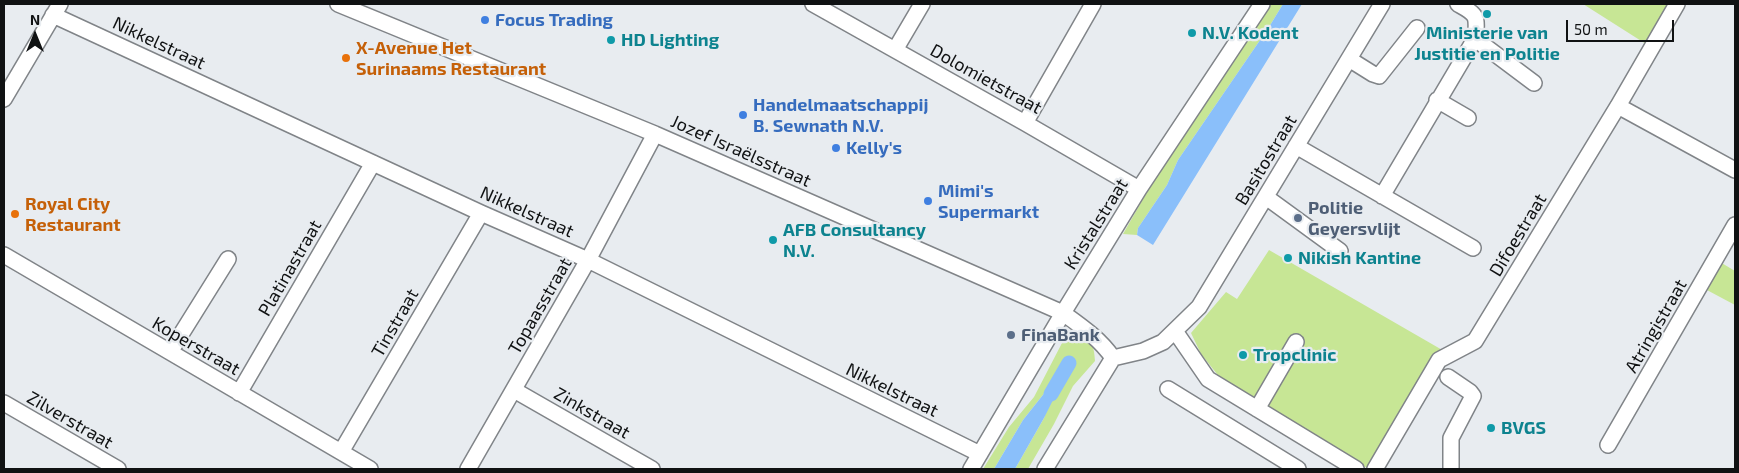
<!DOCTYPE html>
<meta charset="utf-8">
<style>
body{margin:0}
#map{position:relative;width:1739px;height:473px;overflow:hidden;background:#e8ecf0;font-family:"Exo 2",sans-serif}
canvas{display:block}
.frame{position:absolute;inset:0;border:5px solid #101213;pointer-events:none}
.north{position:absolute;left:10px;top:10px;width:50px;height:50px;-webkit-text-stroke:4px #e8ecf0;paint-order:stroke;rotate:0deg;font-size:14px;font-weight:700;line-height:20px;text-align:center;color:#101213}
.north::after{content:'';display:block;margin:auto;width:18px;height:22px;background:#101213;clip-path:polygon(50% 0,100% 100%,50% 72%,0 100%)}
.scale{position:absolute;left:1566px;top:20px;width:108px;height:22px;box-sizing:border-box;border:2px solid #101213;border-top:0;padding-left:6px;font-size:15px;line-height:18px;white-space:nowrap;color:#101213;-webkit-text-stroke:4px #e8ecf0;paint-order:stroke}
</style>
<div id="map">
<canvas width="1739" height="473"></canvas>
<div class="frame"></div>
<div class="north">N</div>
<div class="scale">50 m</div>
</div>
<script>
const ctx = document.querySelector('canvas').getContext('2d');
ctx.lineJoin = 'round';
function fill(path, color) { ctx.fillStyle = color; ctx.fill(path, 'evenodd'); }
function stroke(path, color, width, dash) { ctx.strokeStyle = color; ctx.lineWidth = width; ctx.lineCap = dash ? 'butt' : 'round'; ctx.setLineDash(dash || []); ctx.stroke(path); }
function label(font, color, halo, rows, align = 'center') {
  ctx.font = font + ' "Exo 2",sans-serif'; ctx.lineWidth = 4.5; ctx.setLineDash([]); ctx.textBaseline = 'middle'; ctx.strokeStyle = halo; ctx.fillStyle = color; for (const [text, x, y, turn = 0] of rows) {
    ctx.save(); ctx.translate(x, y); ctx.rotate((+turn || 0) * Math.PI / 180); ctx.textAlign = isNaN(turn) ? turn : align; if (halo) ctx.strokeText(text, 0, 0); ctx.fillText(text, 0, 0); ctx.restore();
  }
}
fill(new Path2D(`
 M 1270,4 L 1283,4 L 1269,27 L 1178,160 L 1167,185 L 1138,228 L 1137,235 L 1123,234 L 1179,136 L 1259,22 Z
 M 1583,4 L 1668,4 L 1646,44 Z
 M 1269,250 L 1444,351 L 1434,357 L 1367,468 L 1221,379 L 1201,354 L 1191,333 L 1226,292 L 1237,299 Z
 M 1720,262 L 1735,271 L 1735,305 L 1705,289 Z
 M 1069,336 C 1089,335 1094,341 1095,361 L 1073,386 L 1054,424 L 1028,469 L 1015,469 L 1044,418 L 1058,376 L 1023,420 L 994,469 L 983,469 L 1009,427 L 1034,397 L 1062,343 Z`), '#c7e695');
fill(new Path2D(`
 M 1283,4 L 1302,4 L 1153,245 L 1137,235 L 1138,228 L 1167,185 L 1178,160 L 1269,27 Z
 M 1058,376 L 1063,380 L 1044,418 L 1015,469 L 994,469 L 1023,420 Z`), '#8abffa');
stroke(new Path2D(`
 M 1051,394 L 1069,363`), '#8abffa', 15);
const minor = new Path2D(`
 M 338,4 L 655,134 L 1063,313 C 1081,326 1100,339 1113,358
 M 813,4 L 1025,123 L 1139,189
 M 1458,4 C 1463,7 1472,11 1475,17 C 1478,24 1474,33 1478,41 L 1534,83
 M 53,15 L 481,213 L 588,260 L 980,454
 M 895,50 L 922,4
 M 1349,59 L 1373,74 L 1379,76 L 1417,28
 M 4,99 L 60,4
 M 1437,100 L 1468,118
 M 1618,106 L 1735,170
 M 1025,123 L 1093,4
 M 1296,146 L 1473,248
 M 1382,196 L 1476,37
 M 1266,197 L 1340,251
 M 4,255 L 370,469
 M 1175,331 L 1208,379 L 1356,469
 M 170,352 L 228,259
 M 1448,377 L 1470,392 L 1473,396 L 1451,438 L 1451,469
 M 1168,389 L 1298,469
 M 514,390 L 652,469
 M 239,393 L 373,163
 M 4,403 L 118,469
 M 1257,409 L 1296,342
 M 1608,445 L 1735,225
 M 341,452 L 481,213
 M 468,469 L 588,260 L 655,134
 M 971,469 L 1063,313 L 1139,189 L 1262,4
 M 1045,469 L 1113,358 L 1143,351 L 1163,342 L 1199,307 L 1382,4
 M 1375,469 L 1439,360 L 1475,341 L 1618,106 L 1677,4`);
stroke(minor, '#808488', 18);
stroke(minor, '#fff', 15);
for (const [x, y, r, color] of [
 [1487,14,5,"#0f9aa8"],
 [485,20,5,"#3f7fe0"],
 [1192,33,5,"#0f9aa8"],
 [611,40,5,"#0f9aa8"],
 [346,58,5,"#e8710a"],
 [743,115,5,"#3f7fe0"],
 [836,148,5,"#3f7fe0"],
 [928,201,5,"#3f7fe0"],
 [15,214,5,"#e8710a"],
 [1298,218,5,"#5c6f8a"],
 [773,240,5,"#0f9aa8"],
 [1288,258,5,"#0f9aa8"],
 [1011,335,5,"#5c6f8a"],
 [1243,355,5,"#0f9aa8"],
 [1491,428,5,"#0f9aa8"]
]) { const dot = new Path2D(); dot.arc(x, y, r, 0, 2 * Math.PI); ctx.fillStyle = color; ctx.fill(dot); stroke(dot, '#e8ecf0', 2); }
label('bold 18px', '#366cbe', '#e8ecf0', [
 ["Focus Trading",495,20],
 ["Handelmaatschappij",753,105],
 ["B. Sewnath N.V.",753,126],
 ["Kelly's",846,148],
 ["Mimi's",938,191],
 ["Supermarkt",938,212]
], 'left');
label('bold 18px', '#0d838f', '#e8ecf0', [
 ["N.V. Kodent",1202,33],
 ["Ministerie van",1487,33,"center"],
 ["Justitie en Politie",1487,54,"center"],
 ["HD Lighting",621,40],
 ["AFB Consultancy",783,230],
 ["N.V.",783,251],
 ["Nikish Kantine",1298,258],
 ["Tropclinic",1253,355],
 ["BVGS",1501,428]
], 'left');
label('18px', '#101213', '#e8ecf0', [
 ["Nikkelstraat",159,43,25],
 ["Dolomietstraat",986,79,29],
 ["Jozef Israëlsstraat",741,151,24],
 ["Basitostraat",1266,160,-59],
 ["Nikkelstraat",527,212,24],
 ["Kristalstraat",1096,224,-58],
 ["Difoestraat",1518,235,-59],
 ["Platinastraat",290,268,-60],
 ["Topaasstraat",540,306,-60],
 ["Tinstraat",395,323,-60],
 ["Atringistraat",1656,326,-60],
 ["Koperstraat",196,346,30],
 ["Nikkelstraat",892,390,26],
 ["Zinkstraat",592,413,30],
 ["Zilverstraat",70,420,30]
]);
label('bold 18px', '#c56008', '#e8ecf0', [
 ["X-Avenue Het",356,48],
 ["Surinaams Restaurant",356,69],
 ["Royal City",25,204],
 ["Restaurant",25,225]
], 'left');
label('bold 18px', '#4e5e75', '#e8ecf0', [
 ["Politie",1308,208],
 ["Geyersvlijt",1308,229],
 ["FinaBank",1021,335]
], 'left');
</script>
